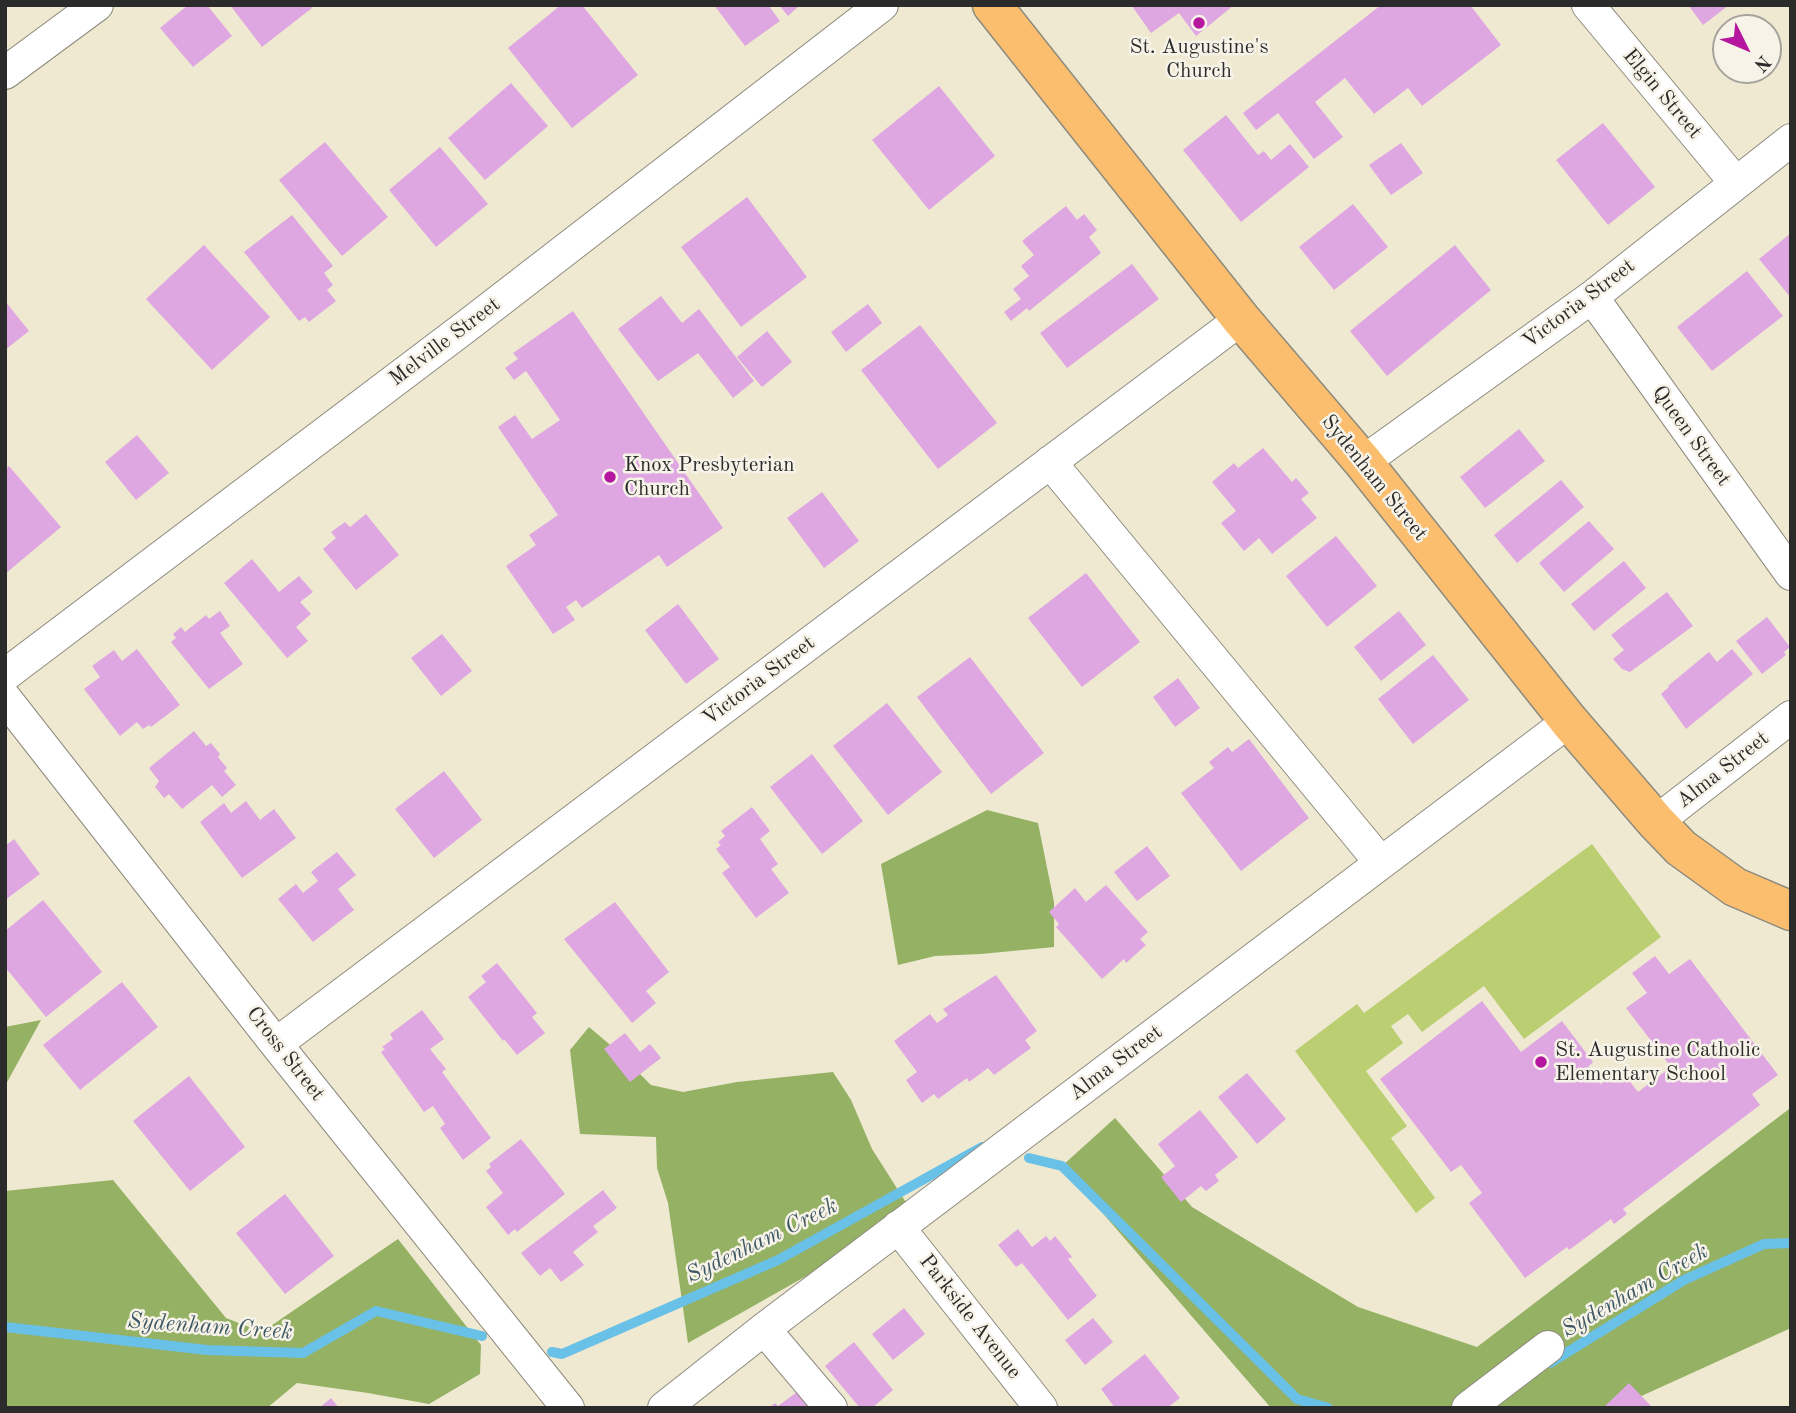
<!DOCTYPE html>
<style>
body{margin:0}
#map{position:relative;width:1796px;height:1413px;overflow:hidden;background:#efe9d1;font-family:"Old Standard TT",serif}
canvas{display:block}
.frame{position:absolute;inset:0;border:7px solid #2b2b2b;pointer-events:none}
.north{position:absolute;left:1712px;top:14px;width:70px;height:70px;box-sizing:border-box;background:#f7f3e8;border:2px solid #a5a39c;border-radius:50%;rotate:133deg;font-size:19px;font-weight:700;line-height:28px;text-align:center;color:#2b2b2b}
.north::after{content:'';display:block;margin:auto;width:24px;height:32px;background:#b5179e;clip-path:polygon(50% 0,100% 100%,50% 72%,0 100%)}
</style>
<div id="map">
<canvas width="1796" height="1413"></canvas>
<div class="frame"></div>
<div class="north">N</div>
</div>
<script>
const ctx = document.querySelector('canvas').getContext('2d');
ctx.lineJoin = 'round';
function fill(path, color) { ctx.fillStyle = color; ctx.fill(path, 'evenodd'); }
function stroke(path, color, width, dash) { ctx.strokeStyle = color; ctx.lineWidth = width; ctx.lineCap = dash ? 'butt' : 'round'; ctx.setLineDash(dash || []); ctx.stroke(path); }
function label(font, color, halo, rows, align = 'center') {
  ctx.font = font + ' "Old Standard TT",serif'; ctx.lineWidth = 5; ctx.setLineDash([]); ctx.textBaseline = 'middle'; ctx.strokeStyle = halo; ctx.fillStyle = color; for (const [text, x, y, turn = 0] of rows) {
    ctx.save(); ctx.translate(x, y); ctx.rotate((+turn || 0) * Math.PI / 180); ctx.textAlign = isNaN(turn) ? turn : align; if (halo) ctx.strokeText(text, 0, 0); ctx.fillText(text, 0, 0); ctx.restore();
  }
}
fill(new Path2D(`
 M 1592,844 L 1661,937 L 1524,1039 L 1484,986 L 1422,1032 L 1408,1014 L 1391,1026 L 1403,1043 L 1366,1071 L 1407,1126 L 1391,1138 L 1435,1198 L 1416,1213 L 1295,1051 L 1357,1004 L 1364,1013 Z`), '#bbce72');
fill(new Path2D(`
 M 987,810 L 1038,823 L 1054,902 L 1054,947 L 981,954 L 935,956 L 898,965 L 881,864 Z
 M 41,1020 L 5,1086 L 5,1027 Z
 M 589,1027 L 615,1049 L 651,1085 L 683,1092 L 737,1082 L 833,1072 L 851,1100 L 872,1149 L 914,1215 L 688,1343 L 668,1203 L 657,1168 L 656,1137 L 580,1134 L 570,1050 Z
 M 1789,1109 L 1791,1328 L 1615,1408 L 1271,1408 L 1062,1166 L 1115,1118 L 1192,1207 L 1358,1307 L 1477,1347 Z
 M 113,1180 L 226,1318 L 262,1332 L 398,1239 L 481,1345 L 480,1374 L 429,1404 L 368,1393 L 297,1383 L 267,1408 L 5,1408 L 5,1191 Z`), '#94b164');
stroke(new Path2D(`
 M 1029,1158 L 1062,1166 L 1297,1399 L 1328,1408
 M 5,1327 L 207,1350 L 303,1353 L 376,1311 L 482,1336
 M 552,1352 L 562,1354 L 778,1260 L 982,1147
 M 1550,1363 L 1684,1280 L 1764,1244 L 1791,1243`), '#6ac1e7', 10);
fill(new Path2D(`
 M 188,5 L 207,5 L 232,36 L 193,67 L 160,28 Z
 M 230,5 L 310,5 L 312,8 L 262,47 Z
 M 561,5 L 582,5 L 638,75 L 572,128 L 508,48 Z
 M 714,5 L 768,5 L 780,21 L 745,46 Z
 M 779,5 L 800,5 L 788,16 Z
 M 1133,5 L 1234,5 L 1196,36 L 1179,13 L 1151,33 L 1132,6 Z
 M 1381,5 L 1470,5 L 1501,45 L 1422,106 L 1408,88 L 1374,114 L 1345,78 L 1315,102 L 1343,137 L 1314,159 L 1278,113 L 1256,130 L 1243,113 Z
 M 1688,5 L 1729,5 L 1703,25 Z
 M 511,83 L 548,126 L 485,180 L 448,138 Z
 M 939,86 L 995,156 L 929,210 L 872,140 Z
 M 1226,115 L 1258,155 L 1264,151 L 1271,160 L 1290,144 L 1309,167 L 1241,222 L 1183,150 Z
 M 1603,123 L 1655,187 L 1608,225 L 1556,160 Z
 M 325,142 L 388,217 L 342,256 L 279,180 Z
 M 1401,143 L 1423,173 L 1391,195 L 1369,165 Z
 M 440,147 L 488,204 L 436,247 L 389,190 Z
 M 747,197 L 807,277 L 741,327 L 681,247 Z
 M 1353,204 L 1388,247 L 1334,290 L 1299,247 Z
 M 1066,206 L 1077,220 L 1084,214 L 1097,230 L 1089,237 L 1101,253 L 1029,311 L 1027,308 L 1011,321 L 1004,312 L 1021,299 L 1013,289 L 1029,276 L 1021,266 L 1034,255 L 1022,241 Z
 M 292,215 L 333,266 L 324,273 L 333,285 L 327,290 L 336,301 L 309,322 L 305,317 L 299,321 L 244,252 Z
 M 1791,233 L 1791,298 L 1759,259 Z
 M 204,245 L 270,317 L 212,370 L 146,299 Z
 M 1455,245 L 1491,290 L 1387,376 L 1350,331 Z
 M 1132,264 L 1159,299 L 1067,368 L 1040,333 Z
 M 1747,271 L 1783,316 L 1712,371 L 1677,327 Z
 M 661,296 L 682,323 L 699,309 L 754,381 L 733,398 L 698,353 L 658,381 L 618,329 Z
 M 5,301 L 29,331 L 5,350 Z
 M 868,304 L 882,323 L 846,352 L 831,332 Z
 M 573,311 L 723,528 L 667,567 L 659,555 L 582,608 L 576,600 L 566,607 L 575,620 L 553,634 L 506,566 L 536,545 L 529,535 L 558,515 L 498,427 L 515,415 L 532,439 L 560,420 L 526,371 L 514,380 L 505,368 L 518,359 L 513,353 Z
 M 920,325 L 997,423 L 938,469 L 861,370 Z
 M 767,331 L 792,362 L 762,387 L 737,357 Z
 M 1519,429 L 1545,461 L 1485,508 L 1460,477 Z
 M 137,435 L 169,473 L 136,500 L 105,462 Z
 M 1263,448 L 1292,482 L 1296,478 L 1309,493 L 1301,499 L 1317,518 L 1272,554 L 1259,538 L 1244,551 L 1221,523 L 1236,511 L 1212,482 L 1234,463 L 1238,468 Z
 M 9,466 L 61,527 L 5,574 L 5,470 Z
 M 1561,480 L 1584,507 L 1517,563 L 1494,535 Z
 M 822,492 L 859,541 L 824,568 L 787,518 Z
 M 366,514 L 399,555 L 356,590 L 323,549 L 336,538 L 331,532 L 345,522 L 350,527 Z
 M 1589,521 L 1614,549 L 1564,592 L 1539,563 Z
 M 1336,536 L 1377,586 L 1327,627 L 1286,576 Z
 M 252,559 L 279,592 L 299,576 L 313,592 L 300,602 L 311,614 L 296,627 L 308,641 L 287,658 L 224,583 Z
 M 1624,561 L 1646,588 L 1594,631 L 1571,604 Z
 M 1086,573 L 1140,642 L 1082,687 L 1028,618 Z
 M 1667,592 L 1693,626 L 1630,672 L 1622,669 L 1613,659 L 1624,650 L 1611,635 Z
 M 678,604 L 719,659 L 686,684 L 645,630 Z
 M 220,611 L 230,626 L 220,633 L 243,664 L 209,689 L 171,642 L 176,638 L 173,634 L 181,627 L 185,632 L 206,615 L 209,619 Z
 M 1399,611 L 1426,645 L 1381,681 L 1354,647 Z
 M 1767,617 L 1790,647 L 1784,652 L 1786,655 L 1762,674 L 1736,641 Z
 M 442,634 L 472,671 L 441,696 L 411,658 Z
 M 137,649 L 180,705 L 151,727 L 149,725 L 143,729 L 137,722 L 120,736 L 84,689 L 100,677 L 92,666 L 114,650 L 122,661 Z
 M 1732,649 L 1753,674 L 1686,729 L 1661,694 L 1669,687 L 1668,686 L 1709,652 L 1717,662 Z
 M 1433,655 L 1469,700 L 1413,744 L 1378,699 Z
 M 970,657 L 1044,753 L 991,794 L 917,697 Z
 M 1178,678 L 1200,708 L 1175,727 L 1153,697 Z
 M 887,703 L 942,772 L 888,815 L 833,746 Z
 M 194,731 L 206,746 L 211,743 L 220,754 L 218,757 L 227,768 L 224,771 L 236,785 L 222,797 L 212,785 L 182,809 L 169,794 L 164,798 L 155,787 L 159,781 L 149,768 Z
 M 1249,739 L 1309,818 L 1241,871 L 1181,793 L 1214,768 L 1209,762 L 1228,747 L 1232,752 Z
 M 812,754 L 863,821 L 822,854 L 770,787 Z
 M 444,771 L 482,820 L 434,858 L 395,809 Z
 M 246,801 L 260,820 L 274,809 L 296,838 L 242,878 L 200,822 L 224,803 L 231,813 Z
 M 752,807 L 770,831 L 760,839 L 778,864 L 771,869 L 789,893 L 756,918 L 722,873 L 730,867 L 716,849 L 721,845 L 718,842 L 725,836 L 721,831 Z
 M 14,839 L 40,874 L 5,900 L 5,846 Z
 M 1147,846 L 1170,876 L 1137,901 L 1114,872 Z
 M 337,852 L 356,875 L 338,889 L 354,910 L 313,942 L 278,899 L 296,884 L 303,893 L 318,881 L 311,872 Z
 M 1106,885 L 1148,932 L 1140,939 L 1146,945 L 1126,963 L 1124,959 L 1102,979 L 1056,927 L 1059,924 L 1049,912 L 1075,888 L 1086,902 Z
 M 43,900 L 102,972 L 46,1017 L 5,967 L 5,931 Z
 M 615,902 L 669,972 L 646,991 L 656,1003 L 632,1023 L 564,939 Z
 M 1655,956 L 1669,974 L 1690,959 L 1778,1075 L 1752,1094 L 1760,1105 L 1623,1209 L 1627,1214 L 1614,1224 L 1611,1219 L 1569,1250 L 1567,1247 L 1525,1278 L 1469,1203 L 1482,1193 L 1461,1165 L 1451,1172 L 1380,1079 L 1482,1001 L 1521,1052 L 1562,1021 L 1593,1062 L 1588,1067 L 1601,1084 L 1621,1070 L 1638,1092 L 1671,1067 L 1626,1008 L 1647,993 L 1632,973 Z
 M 497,963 L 537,1013 L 532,1017 L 545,1033 L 517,1055 L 504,1039 L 503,1041 L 468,997 L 486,982 L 481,976 Z
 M 996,975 L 1037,1031 L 1025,1040 L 1031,1048 L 994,1075 L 988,1068 L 969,1082 L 967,1078 L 938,1099 L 934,1094 L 922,1103 L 906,1080 L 917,1072 L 894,1041 L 930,1014 L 937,1023 L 948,1015 L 943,1009 Z
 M 122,982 L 158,1027 L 80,1090 L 43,1045 Z
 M 422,1010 L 444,1039 L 430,1049 L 446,1069 L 442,1072 L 491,1138 L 463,1160 L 440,1128 L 445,1124 L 433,1106 L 424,1112 L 381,1052 L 385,1049 L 382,1047 L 393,1039 L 390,1034 Z
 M 625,1033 L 640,1052 L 650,1044 L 661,1058 L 630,1082 L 604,1049 Z
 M 1247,1073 L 1286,1119 L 1257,1144 L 1218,1097 Z
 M 189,1076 L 245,1147 L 190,1191 L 133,1121 Z
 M 1200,1110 L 1238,1157 L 1215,1175 L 1219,1181 L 1206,1191 L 1201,1186 L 1181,1202 L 1161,1177 L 1175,1166 L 1158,1144 Z
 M 521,1139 L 565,1194 L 517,1232 L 515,1229 L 508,1235 L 486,1207 L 503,1193 L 486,1171 L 491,1167 L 489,1164 Z
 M 603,1190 L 617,1208 L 593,1226 L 598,1232 L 573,1252 L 584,1265 L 561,1282 L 550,1268 L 540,1276 L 521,1253 Z
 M 285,1194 L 334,1256 L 285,1294 L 236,1233 Z
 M 1018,1229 L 1032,1247 L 1046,1236 L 1050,1241 L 1055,1236 L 1072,1257 L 1068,1259 L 1097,1296 L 1068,1320 L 1022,1263 L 1016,1267 L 998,1245 Z
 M 904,1308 L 925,1334 L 893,1360 L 872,1334 Z
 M 1093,1318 L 1113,1342 L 1085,1365 L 1065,1340 Z
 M 854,1342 L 893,1390 L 872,1408 L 860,1408 L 825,1366 Z
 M 1145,1354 L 1180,1398 L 1167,1408 L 1115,1408 L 1101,1389 Z
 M 1629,1383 L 1653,1408 L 1603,1408 Z
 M 797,1392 L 809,1408 L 769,1408 L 775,1403 L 778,1406 Z
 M 331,1398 L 339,1408 L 319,1408 Z`), '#dfa7e2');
const minor = new Path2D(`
 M 1588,5 L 1736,183
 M 5,73 L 97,5
 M 1592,297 L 1791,574
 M 1050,462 L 1381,863
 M 1363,462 L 1592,297 L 1791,140
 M 5,675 L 468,325 L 882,5
 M 5,698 L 276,1044 L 568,1408
 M 1656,822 L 1791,717
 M 276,1044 L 1241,319
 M 898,1227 L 1041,1408
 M 764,1329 L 831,1408
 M 664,1408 L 764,1329 L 1569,721
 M 1468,1408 L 1548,1347`);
const major = new Path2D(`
 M 992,5 L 1241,319 L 1363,462 L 1569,721 L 1656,822 L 1681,848 L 1735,887 L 1791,911`);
stroke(minor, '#8d8a7e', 34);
stroke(major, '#8d8a7e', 41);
stroke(minor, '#fff', 32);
stroke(major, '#fbbe6e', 38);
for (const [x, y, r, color] of [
 [1199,23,7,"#b5179e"],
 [610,477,7,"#b5179e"],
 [1541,1062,7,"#b5179e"]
]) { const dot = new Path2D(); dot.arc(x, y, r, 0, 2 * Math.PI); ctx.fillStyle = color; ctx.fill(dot); stroke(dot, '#f7f3e8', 2.5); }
label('21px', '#2b2b2b', '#f7f3e8', [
 ["St. Augustine's",1199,47,"center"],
 ["Church",1199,71,"center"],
 ["Knox Presbyterian",624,465],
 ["Church",624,489],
 ["St. Augustine Catholic",1555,1050],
 ["Elementary School",1555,1074]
], 'left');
label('21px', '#2b2b2b', '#f7f3e8', [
 ["Elgin Street",1662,94,50],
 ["Victoria Street",1579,304,-37],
 ["Melville Street",445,342,-37],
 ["Queen Street",1691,436,54],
 ["Sydenham Street",1374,478,51],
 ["Victoria Street",759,681,-37],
 ["Alma Street",1723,770,-38],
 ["Cross Street",285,1054,52],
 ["Alma Street",1116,1063,-37],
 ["Parkside Avenue",970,1317,52]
]);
label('italic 23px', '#3e5863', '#f7f3e8', [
 ["Sydenham Creek",762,1241,-26],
 ["Sydenham Creek",1635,1291,-30],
 ["Sydenham Creek",210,1327,4]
]);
</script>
